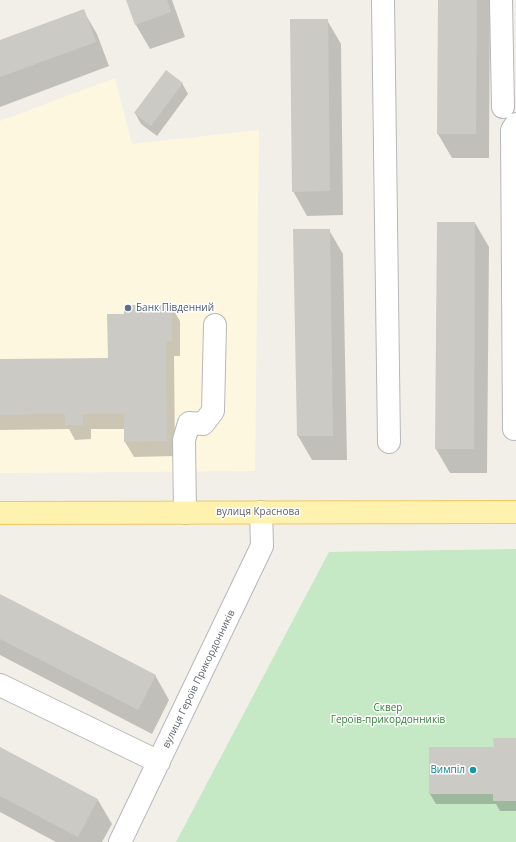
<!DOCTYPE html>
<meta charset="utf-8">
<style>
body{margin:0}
canvas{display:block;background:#f1efe8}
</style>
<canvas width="516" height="842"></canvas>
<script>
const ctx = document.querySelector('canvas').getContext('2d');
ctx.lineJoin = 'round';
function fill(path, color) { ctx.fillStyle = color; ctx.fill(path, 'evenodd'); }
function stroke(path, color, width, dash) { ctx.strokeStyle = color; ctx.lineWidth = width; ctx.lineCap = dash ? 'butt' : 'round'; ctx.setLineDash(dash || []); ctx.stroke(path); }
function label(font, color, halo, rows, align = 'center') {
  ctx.font = font + ' "Open Sans",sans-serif'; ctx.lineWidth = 3; ctx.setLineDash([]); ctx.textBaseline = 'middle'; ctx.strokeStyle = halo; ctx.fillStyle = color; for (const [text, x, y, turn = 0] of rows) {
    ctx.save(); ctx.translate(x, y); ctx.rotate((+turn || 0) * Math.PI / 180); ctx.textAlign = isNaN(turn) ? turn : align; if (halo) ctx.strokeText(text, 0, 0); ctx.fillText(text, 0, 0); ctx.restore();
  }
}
fill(new Path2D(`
 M 115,78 L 132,144 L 259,130 L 255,471 L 0,473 L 0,121 Z`), '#fef7e0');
fill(new Path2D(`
 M 516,549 L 516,842 L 176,842 L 329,552 Z`), '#c5e8c5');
fill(new Path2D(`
 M 127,0 L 172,0 L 185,37 L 150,49 L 136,25 Z
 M 439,0 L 490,0 L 489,158 L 452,158 L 438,134 Z
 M 83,10 L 97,34 L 109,66 L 0,107 L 0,41 Z
 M 327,20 L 341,44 L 343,215 L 307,216 L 293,191 Z
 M 182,83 L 188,94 L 157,136 L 141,124 L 135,113 Z
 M 475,223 L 489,247 L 487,473 L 450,473 L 436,449 Z
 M 294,230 L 329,230 L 343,254 L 347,460 L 312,460 L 298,436 Z
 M 171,306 L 180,321 L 180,356 L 174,356 L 175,456 L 134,457 L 125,442 L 125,429 L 91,429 L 91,439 L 75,440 L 69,429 L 0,430 L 0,440 L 0,360 L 109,359 L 125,315 Z
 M 0,595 L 155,675 L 169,700 L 152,734 L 0,655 Z
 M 516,739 L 516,811 L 500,811 L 496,804 L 436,804 L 430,794 L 495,748 Z
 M 0,748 L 98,800 L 112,824 L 102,842 L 56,842 L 0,812 Z`), '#0003');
fill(new Path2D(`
 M 126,0 L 167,0 L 171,12 L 135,25 Z
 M 438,0 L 477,0 L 476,134 L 437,134 Z
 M 84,9 L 96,42 L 0,77 L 0,40 Z
 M 290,19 L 328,19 L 330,191 L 292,192 Z
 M 166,70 L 183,83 L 151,126 L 134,113 Z
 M 437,222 L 475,222 L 474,449 L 435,449 Z
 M 293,229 L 330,229 L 333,436 L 297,436 Z
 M 124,305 L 172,305 L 172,341 L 166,342 L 167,441 L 124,442 L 124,414 L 83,414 L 83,425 L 65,425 L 65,414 L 0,415 L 0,359 L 108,358 L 107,314 L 124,314 Z
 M 0,594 L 156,675 L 138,710 L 0,639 Z
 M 493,738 L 516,738 L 516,801 L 493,801 L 493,794 L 429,794 L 429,747 L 494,747 Z
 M 0,747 L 98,799 L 78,837 L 0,796 Z`), '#cccac5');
const minor = new Path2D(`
 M 383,0 L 389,442
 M 501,0 L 503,107
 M 514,429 L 512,130 L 516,124
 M 185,513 L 184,440 L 189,423 L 203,424 L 213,411 L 215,325
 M 0,685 L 159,762
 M 120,842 L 262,546 L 261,512`);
const major = new Path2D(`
 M 0,513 L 516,512`);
stroke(minor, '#b5b8bc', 24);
stroke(major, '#f2c960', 24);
stroke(minor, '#fff', 22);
stroke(major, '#fff2af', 22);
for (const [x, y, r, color] of [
 [128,308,4,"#5c6f8a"],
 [473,770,4,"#0f9aa8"]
]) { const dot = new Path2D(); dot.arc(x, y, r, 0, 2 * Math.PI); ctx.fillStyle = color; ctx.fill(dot); stroke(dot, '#fff', 1.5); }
label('10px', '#4e5e75', '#fff', [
 ["Банк Південний",136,308]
], 'left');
label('10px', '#5f6368', '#fff', [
 ["вулиця Краснова",258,512],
 ["вулиця Героїв Прикордонників",199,679,-64]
]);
label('10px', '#348238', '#fff', [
 ["Сквер",388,708],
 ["Героїв-прикордонників",388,720]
]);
label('10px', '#0d838f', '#fff', [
 ["Вимпіл",465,770]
], 'right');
</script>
